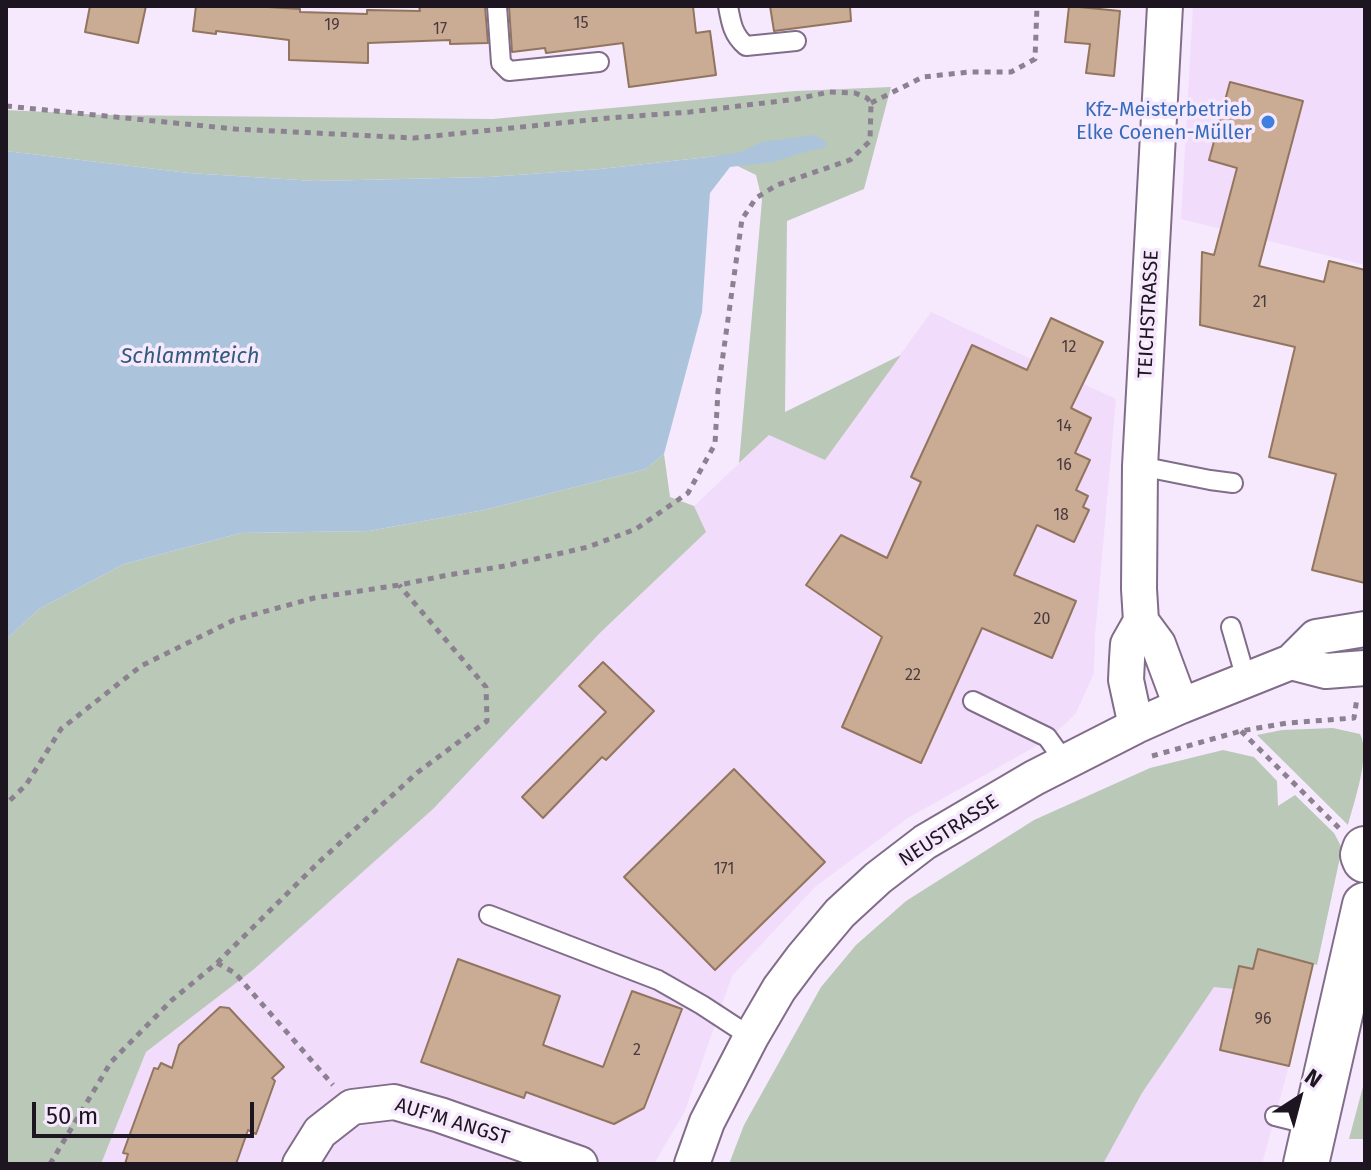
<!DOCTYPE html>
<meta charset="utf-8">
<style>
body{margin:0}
#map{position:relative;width:1371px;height:1170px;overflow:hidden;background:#f7e9fd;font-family:"Fira Sans",sans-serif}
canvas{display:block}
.frame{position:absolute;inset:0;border:8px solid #1d1520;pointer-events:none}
.north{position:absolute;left:1259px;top:1058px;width:80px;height:80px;-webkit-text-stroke:6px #f7e9fd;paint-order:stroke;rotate:36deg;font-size:22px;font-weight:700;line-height:32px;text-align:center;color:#1d1520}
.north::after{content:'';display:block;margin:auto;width:28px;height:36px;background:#1d1520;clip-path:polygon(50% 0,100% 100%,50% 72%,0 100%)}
.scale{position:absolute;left:32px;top:1102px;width:222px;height:36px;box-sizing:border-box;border:4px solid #1d1520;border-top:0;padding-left:10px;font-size:24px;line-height:28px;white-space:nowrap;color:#1d1520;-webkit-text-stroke:6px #f7e9fd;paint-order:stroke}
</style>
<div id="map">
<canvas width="1371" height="1170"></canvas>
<div class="frame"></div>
<div class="north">N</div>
<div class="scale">50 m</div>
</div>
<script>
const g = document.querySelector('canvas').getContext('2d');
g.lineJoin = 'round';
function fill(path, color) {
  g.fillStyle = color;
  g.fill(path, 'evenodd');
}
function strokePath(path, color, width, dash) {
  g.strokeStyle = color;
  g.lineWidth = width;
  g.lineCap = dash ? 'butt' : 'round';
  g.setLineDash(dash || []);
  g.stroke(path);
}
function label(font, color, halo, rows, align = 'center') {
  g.font = font + ' "Fira Sans",sans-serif';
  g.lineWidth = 7;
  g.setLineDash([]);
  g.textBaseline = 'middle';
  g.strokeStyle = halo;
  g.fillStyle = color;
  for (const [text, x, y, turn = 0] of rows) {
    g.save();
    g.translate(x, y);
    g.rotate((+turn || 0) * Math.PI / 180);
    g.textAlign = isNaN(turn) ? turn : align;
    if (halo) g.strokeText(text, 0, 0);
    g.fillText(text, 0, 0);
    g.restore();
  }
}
fill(new Path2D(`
 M1193,6h172v259l-184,-46z
 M931,312l185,87 -21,237 -1,37 -18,40 -14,14 -29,21 -125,70 -93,69 -83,89 -47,135 -31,53h-553l45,-112 107,-82 452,-438 -11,-26 75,-71 56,24z
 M1258,949l55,15 -24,102 -27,98h-159l39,-71 72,-107z`), '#f2dcfb');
fill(new Path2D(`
 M891,87l-27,102 -77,32 -2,191 116,-57 -76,105 -56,-25 -30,28 23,-263 -6,-25 -39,-19 -117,13 -111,8 -174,4 -126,-8 -183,-22v-41l100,5 387,4 302,-28z
 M664,454l6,43 24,9 12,26 -106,101 -167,176 -180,161 -107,82 -45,112h-95v-524l33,-31 85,-45 117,-31 128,-2 115,-21 162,-41z
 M1333,728l27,6c11,20 -6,68 -12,91l-91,-90 25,-5z
 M1223,750l31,7 23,24 1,25 17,-11 39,38 8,15 -25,117 -59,-16 -5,20 -14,-3 -5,23 -20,-2 -72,106 -39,71h-374l15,-39 77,-138 35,-42 50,-44 128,-81 116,-52z
 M1365,1079v60h-16z`), '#bac8b7');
fill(new Path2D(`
 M814,135l12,7 1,4 -6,3 -10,1 -38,12 -43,5 -20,26 -8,119 -38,142 -18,15 -162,41 -115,21 -128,2 -117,31 -85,45 -33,31v-489l183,22 126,8 174,-4 111,-8 117,-13 24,-4 21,-10z`), '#abc4dc');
const building = new Path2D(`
 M90,6h56l-8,37 -53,-11z
 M196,6h55l49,3v3l67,2v-4l53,1 -1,-5h66l3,37 -38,1v-4l-82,3v20l-79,-3v-20l-73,-9v3l-23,-3z
 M509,6h184l3,27 14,-2 6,44 -87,12 -6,-44 -77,10 -1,-5 -33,4z
 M770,6h80l1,15 -77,10z
 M1069,6l51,5 -6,65 -28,-3 4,-29 -25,-2z
 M1230,82l73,19 -44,165 65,16 5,-21 36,9v313l-53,-13 24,-96 -67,-17 26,-110 -95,-22 2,-73 12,3 23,-87 -28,-8z
 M1051,318l52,24 -32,66 20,10 -16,35 15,7 -14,30 12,6 -5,11 6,3 -15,32 -37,-17 -23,50 62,26 -24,57 -70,-30 -61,135 -79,-36 40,-90 -76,-52 35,-50 46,23 34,-76 -10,-5 61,-132 55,25z
 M603,662l51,49 -48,49 -4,-3 -59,61 -21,-21 84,-85 -27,-26z
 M734,769l91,93 -110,108 -91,-93z
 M1258,949l55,15 -24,102 -69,-16 19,-84 14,3z
 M458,959l102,37 -17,49 60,22 29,-76 50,18 -38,99 -30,16 -88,-32 -2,6 -103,-36z
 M220,1007l9,1 55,59 -12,11 3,3 -19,53 -8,-4 -12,34h-111l3,-10 -5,-1 31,-85 4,1 3,-6 11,5 7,-23z`);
fill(building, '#caab93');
strokePath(building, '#92755e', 2);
const service = new Path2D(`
 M497,6l4,57 8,8 90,-9
 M728,6c3,17 5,29 18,40l50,-5
 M1140,466l70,14 23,3
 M1231,627l15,52
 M973,701l74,36 18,25
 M489,915l169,65 44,25 49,32
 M1275,1116l40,10`);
const minor = new Path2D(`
 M1141,621l17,23 23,62
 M1291,662l35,9 39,-3
 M1136,726l-10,-46 1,-21 1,-15 13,-23 -2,-32 1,-123 25,-460
 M300,1164l20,-32 32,-25 42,-5 46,13 140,49
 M692,1164l15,-42 44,-85 28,-48 24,-32 37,-44 38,-35 47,-36 109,-64 102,-52 45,-20 110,-44 25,-25 49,-8`);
const secondary = new Path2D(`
 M1365,849l-2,6 2,5
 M1306,1164l59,-259`);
strokePath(service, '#816d89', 22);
strokePath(minor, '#816d89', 38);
strokePath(secondary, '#816d89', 48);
strokePath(new Path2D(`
 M871,103l52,-26 46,-5h42l24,-13 2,-53
 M6,106l229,23 179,9 195,-20 81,-6 107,-13 32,-7 26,1 12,5 4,5 -1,38 -20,19 -73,25 -21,13 -14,21 -24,172 -3,53 -27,49 -52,36 -48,18 -83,19 -57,9 -49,10 -85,13 -80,22 -93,46 -80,63 -35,56 -20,19
 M1241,731l98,97
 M1152,756l89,-25 46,-8 67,-5 3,-20
 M217,963l103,-102 98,-89 69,-51 -1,-34 -87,-102
 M50,1164l61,-102 61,-62 45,-37 18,10 98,112`), '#8c8191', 5, [6, 6]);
strokePath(service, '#fff', 18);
strokePath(minor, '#fff', 34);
strokePath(secondary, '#fff', 44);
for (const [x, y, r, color] of [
 [1268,122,8,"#3f7fe0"]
]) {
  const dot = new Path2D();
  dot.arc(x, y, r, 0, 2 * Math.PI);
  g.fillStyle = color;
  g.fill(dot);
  strokePath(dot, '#f7e9fd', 3);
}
label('16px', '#483a3d', null, [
 ["15",581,24],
 ["19",332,26],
 ["17",440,30],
 ["21",1260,303],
 ["12",1069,348],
 ["14",1064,427],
 ["16",1064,466],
 ["18",1061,516],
 ["20",1042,620],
 ["22",913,676],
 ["171",724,870],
 ["96",1263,1020],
 ["2",637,1051]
]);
label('20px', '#366cbe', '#f7e9fd', [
 ["Kfz-Meisterbetrieb",1252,110],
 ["Elke Coenen-Müller",1252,133]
], 'right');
label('20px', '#1d1520', '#f7e9fd', [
 ["TEICHSTRASSE",1149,314,-87],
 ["NEUSTRASSE",949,831,-33],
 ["AUF'M ANGST",452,1122,17]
]);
label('italic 22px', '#325b7d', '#f7e9fd', [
 ["Schlammteich",190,357]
]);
</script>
